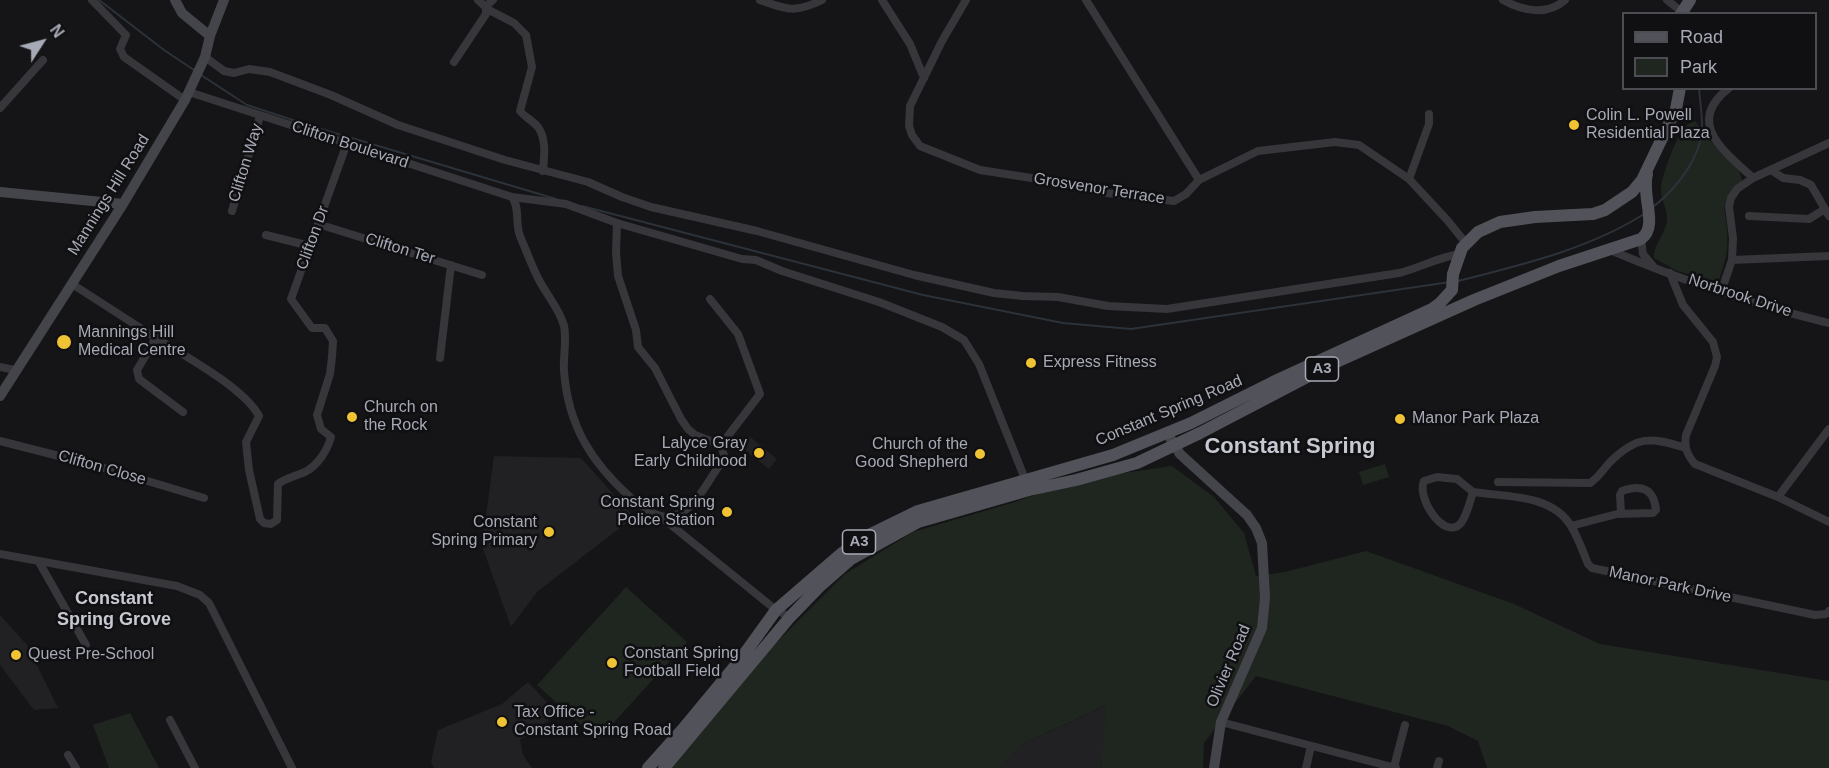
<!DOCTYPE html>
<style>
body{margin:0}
#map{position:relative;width:1829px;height:768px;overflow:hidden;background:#151416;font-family:Helvetica,sans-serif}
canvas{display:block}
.legend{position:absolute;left:1622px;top:12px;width:195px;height:78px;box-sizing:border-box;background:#100f11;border:2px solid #4c4d53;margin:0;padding:8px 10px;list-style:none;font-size:18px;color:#a6aab6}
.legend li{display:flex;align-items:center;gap:12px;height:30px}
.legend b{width:30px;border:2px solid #4c4d53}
.north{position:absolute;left:12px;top:12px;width:60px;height:60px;-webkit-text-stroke:4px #100f11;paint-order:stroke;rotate:54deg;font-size:16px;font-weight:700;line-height:24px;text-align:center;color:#a6aab6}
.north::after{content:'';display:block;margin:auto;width:21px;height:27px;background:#a6aab6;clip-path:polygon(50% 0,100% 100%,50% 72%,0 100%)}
</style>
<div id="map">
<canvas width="1829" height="768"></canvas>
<ul class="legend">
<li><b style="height:8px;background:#52535a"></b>Road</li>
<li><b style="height:16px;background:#1f2620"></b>Park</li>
</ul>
<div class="north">N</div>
</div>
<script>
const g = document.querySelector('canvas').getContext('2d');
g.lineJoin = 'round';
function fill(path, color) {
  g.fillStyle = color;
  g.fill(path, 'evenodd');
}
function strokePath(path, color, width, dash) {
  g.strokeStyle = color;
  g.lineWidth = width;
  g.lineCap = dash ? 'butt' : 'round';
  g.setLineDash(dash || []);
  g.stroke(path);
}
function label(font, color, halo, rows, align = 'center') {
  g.font = font + ' Helvetica,sans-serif';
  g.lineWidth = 5;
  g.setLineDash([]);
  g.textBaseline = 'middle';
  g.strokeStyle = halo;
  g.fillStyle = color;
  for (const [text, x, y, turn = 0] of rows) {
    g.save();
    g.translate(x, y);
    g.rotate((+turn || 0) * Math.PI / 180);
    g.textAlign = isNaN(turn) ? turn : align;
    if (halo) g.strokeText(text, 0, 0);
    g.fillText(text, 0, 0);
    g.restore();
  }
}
fill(new Path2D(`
 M749,436l28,23 -8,10 -28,-22z
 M494,456l87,2 53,59 -97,75 -26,35 -29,-81z
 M0,615l27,30 31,63 -24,2 -34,-45z
 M528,682l30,32 -38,26 3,15 9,13h-98l-3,-6 7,-32 64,-26z
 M1107,705l-6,63h-103l23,-23z`), '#212123');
fill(new Path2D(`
 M1695,121l28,35 16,15 4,12 -19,24c5,33 6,43 -6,75l-41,-11 -23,-13c0,-16 13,-25 13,-40 0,-9 -6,-19 -6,-28 -1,-11 17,-58 26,-65 2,-2 6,-3 8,-4z
 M1385,464l4,13 -26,8 -4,-13z
 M1172,466l42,31 30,36 12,43 29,-4 81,-21 148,53 86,40 229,37v87h-342l-9,-27 -30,-15 -192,-50 -52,67 -1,25h-102l5,-63 -85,40 -23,23h-330l75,-92 102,-102 68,-42 102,-30 61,-22z
 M626,587l61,55 -89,98 -61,-55z
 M130,713l29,55h-50l-16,-43z`), '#1f2620');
strokePath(new Path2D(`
 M99,0l65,50 30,20
 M201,75l46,30 61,20 248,74
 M582,206l341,89 140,28 68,6 319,-47
 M1653,207c23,-18 49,-50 49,-81 0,-13 -2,-25 -3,-38
 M1458,281c63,-16 131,-32 186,-67`), '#2b323a', 2);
strokePath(new Path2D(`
 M92,0l34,35 -6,14 4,8 61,43
 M478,0l11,10 25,13 12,12 6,32 -12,44c5,6 13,10 18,16 9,13 6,30 5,44
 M760,0c27,10 36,13 62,0
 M882,0l28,44 14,34
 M966,0l-24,41 -32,65 -1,20 3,9 8,11 60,24 58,9 69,14 67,8 12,-7 13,-14 59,-29 77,-9 24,3 50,34 39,42 17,21
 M1086,0l113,180
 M1503,0c20,11 44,16 62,0
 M1667,0l15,12
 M486,6l7,-6
 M205,57l19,14 10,2 15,-4 21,3 61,23 67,30 107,35 83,22 34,15 29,10 106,24 157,44 80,18 29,3 35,1 50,9 59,3 232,-36c21,-5 39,-16 61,-19
 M454,62l32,-48v-8
 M1729,88c-45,35 -4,64 24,90
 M189,92l323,105 54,7 51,19 125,36 14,1 26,11 97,31 63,25 22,13 15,24 48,120
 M0,108l43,-48
 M1771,170l12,8 17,2 11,5 18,31
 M1409,179l20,-55v-10
 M512,197c8,9 3,27 8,39 6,14 11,28 18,42 7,15 22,31 26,48 3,14 -1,30 0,45 4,54 27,91 66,126 11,9 28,24 44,19 26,-9 34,-40 51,-57l-4,-14 39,-51 -22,-60 -28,-35
 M232,211l28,-95
 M1749,216l60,3 16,-10
 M617,223l-1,29 2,24 18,54 2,17 17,21 26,51 7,10 7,6 26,10
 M318,224l164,51
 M266,235l44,11
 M1641,239l2,15 10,12
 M1610,250c71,30 144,55 219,73
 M1732,260l97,-4
 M1670,273l13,32 30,37 4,15 -2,9 -29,69c-2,12 1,20 9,29l83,33 51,25
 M72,284l84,54 -19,32 2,9 44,33
 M1721,292l11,-32 1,-22 -4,-31 2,-9 6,-9 16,-11 76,-35
 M156,338c29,18 88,50 103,78l-13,26 3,28 11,49 4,4 7,1 6,-4 1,-36c8,-6 18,-8 27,-12 13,-7 22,-21 26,-35l-10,-8 -4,-14 13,-41 2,-17 1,-16 -8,-13h-13l-21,-29 56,-156
 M440,358l11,-93
 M0,367l15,3
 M0,441l98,25 106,32
 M1437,477l20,2 16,13c-3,9 -6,23 -12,31 -16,19 -45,-25 -37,-42z
 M1498,482l92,1c8,-5 13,-13 19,-20 28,-28 41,-26 77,-15
 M1473,492c33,5 79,2 98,34 7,11 12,26 17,38l4,4 223,47 11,-1 3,-3
 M1778,497l51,-68
 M660,516l116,94 14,7
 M1571,526l46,-12 36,-1 3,-3c-2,-21 -14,-26 -34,-19l-2,4 1,18
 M0,554l177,32 23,9 9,8 83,165
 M39,562l47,83
 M170,720l25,48
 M1221,722l175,46
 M68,755l8,13
 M1394,767l11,-42
 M1306,768l5,-22
 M1437,768l2,-7`), '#36363b', 8);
strokePath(new Path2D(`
 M175,0l7,13 28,23
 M0,192l123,12
 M0,396l123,-192 62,-104 20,-43 5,-21 14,-36
 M1167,433l13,21 67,61 9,13 6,15 3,55 -3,30 -41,94 -7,46`), '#44454b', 10);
strokePath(new Path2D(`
 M1681,14l9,-14
 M648,768l34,-38 58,-70 36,-50 66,-57 29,-19 47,-23 195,-56 78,-32 82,-41 159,-73 8,-6 12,-13 1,-16 9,-26 16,-16 22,-10 35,-5 58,-3 12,-4 27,-18 10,-12 34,-71 4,-21
 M664,768l126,-151 29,-30 32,-28 67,-37 111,-32 47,-10 61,-17 63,-30 134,-70 140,-63 85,-34 82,-27c18,-13 0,-42 6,-65`), '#52535a', 12);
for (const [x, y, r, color] of [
 [1574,125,6,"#efc334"],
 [64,342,8,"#efc334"],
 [1031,363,6,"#efc334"],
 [352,417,6,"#efc334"],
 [1400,419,6,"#efc334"],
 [759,453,6,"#efc334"],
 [980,454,6,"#efc334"],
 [727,512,6,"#efc334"],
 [549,532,6,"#efc334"],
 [16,655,6,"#efc334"],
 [612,663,6,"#efc334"],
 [502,722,6,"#efc334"]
]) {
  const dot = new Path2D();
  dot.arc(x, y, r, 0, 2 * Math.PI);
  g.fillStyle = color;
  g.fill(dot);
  strokePath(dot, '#100f11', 2);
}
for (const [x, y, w] of [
 [1322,369,33],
 [859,542,33]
]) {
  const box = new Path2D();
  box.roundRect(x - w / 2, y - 12, w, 24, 4.5);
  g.fillStyle = '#100f11';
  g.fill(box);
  strokePath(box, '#a6aab6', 1.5);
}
label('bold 15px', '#a6aab6', null, [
 ["A3",1322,369],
 ["A3",859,542]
]);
label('16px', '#a6aab6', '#100f11', [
 ["Colin L. Powell",1586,116],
 ["Residential Plaza",1586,134],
 ["Mannings Hill",78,333],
 ["Medical Centre",78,351],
 ["Express Fitness",1043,363],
 ["Church on",364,408],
 ["the Rock",364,426],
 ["Manor Park Plaza",1412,419],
 ["Lalyce Gray",747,444,"right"],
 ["Early Childhood",747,462,"right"],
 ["Church of the",968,445,"right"],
 ["Good Shepherd",968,463,"right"],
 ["Constant Spring",715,503,"right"],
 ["Police Station",715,521,"right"],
 ["Constant",537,523,"right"],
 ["Spring Primary",537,541,"right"],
 ["Constant Spring",624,654],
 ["Football Field",624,672],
 ["Quest Pre-School",28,655],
 ["Tax Office -",514,713],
 ["Constant Spring Road",514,731]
], 'left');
label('16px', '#a6aab6', '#100f11', [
 ["Clifton Boulevard",350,145,18],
 ["Clifton Way",246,163,-73],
 ["Grosvenor Terrace",1099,189,9],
 ["Mannings Hill Road",109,195,-58],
 ["Clifton Dr",313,238,-70],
 ["Clifton Ter",400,249,17],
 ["Norbrook Drive",1740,296,18],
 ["Constant Spring Road",1169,411,-23],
 ["Clifton Close",102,468,16],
 ["Manor Park Drive",1670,585,12],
 ["Olivier Road",1229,666,-67]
]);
label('bold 18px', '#c7c9d2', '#100f11', [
 ["Constant",114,599],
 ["Spring Grove",114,620]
]);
label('bold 22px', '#c7c9d2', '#100f11', [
 ["Constant Spring",1290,447]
]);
</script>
